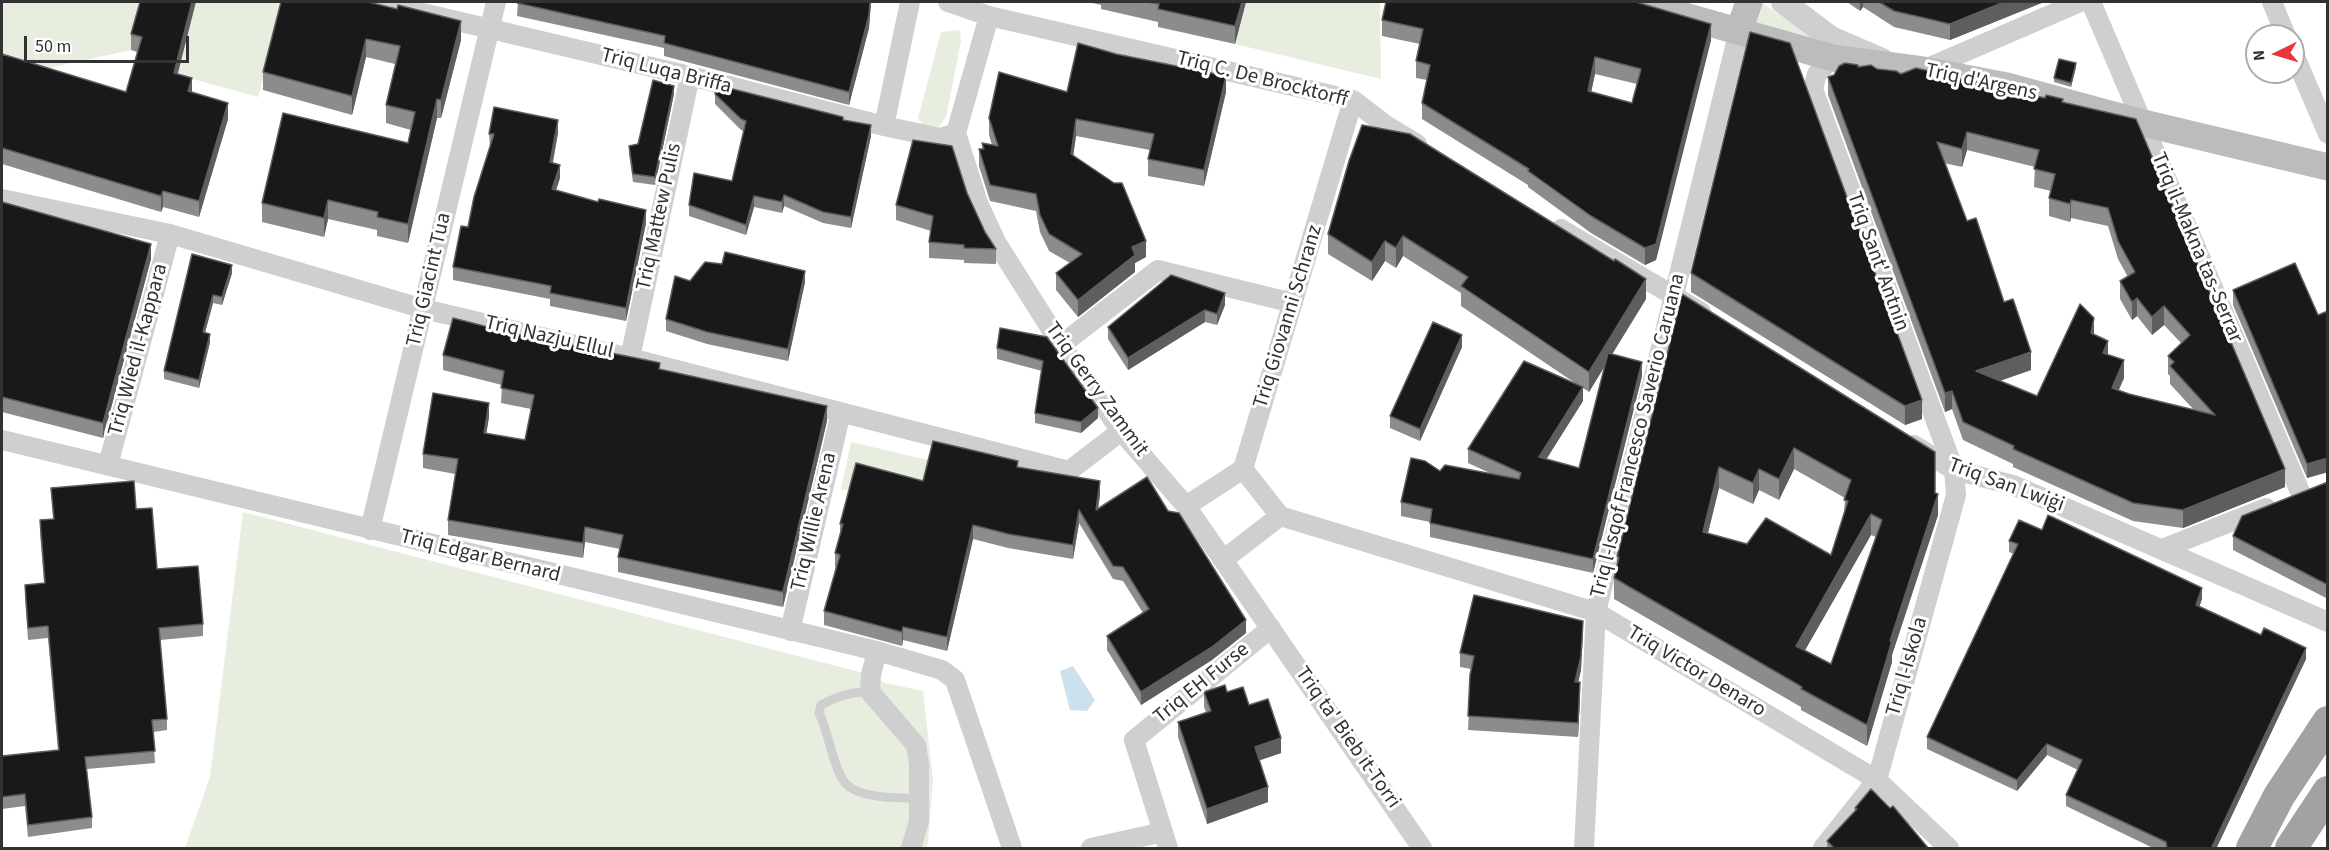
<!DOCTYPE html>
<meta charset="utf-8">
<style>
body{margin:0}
#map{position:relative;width:2329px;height:850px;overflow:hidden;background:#fff;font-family:"Source Sans 3",sans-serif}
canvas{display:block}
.frame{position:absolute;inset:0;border:3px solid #323232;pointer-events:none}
.north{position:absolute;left:2245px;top:24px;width:60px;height:60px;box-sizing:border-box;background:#fff;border:2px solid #adadad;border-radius:50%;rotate:265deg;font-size:16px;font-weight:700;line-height:24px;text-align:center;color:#323232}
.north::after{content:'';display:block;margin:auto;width:21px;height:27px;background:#e7363c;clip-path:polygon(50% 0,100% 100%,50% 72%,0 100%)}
.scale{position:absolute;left:24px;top:36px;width:165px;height:27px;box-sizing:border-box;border:3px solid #323232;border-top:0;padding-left:8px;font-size:18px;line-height:21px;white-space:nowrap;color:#323232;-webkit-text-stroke:4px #fff;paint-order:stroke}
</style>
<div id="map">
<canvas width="2329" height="850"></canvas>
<div class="frame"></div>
<div class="north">N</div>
<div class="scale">50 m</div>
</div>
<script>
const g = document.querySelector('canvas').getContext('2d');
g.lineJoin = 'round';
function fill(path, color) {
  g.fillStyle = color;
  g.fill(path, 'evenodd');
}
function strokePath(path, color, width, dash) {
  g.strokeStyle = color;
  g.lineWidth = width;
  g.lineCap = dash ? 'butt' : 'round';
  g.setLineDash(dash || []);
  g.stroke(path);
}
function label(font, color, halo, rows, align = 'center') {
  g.font = font + ' "Source Sans 3",sans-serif';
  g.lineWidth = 6;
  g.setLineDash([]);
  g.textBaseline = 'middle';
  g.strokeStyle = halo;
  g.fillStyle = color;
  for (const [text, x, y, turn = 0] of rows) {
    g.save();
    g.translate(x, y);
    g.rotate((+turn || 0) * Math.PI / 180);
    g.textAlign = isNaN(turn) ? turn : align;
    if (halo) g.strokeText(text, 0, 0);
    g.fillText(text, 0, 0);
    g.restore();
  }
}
fill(new Path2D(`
 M2,2h142l-13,48 -82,18 -47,-1z
 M196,2h88l-26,95 -80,-22z
 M1246,2h134l1,77 -146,-35z
 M1761,2l60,41 -68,-18z
 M960,30l1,11 -15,76 -7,10 -16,-2 -5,-7 23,-86z
 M851,442l77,18 -11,47 -76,-18z
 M243,512l628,163 14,8 38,8 10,89 -5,63 -2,5h-741l25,-71z`), '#e7eee0');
fill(new Path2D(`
 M1073,666l22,34 -8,11 -17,-1 -10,-39z`), '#cde0ee');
strokePath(new Path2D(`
 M870,692c-17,-1 -33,4 -49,13l-2,8c10,20 13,50 24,67 11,19 56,18 76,18`), '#cfcfcf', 9);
strokePath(new Path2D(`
 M376,2l314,74 194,50 56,12 16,-5
 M948,2l41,14 364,84 31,24 33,20
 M2091,2l210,492
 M2272,2l14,34
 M2293,52l35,82
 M1923,70l157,-68
 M884,126l26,-124
 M956,133l22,70 18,39 65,103 60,86 65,75 236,342
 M956,133l33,-117
 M2,199l168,35 254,75 206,49 439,113 52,-40
 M1561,229l140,83
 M1061,345l97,-75 135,33
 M630,358l60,-282
 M2,440l875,211 65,19 13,10 57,168
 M1914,445l40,25 59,15 315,137
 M108,465l62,-231
 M1243,469l37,47
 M1186,506l57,-37 110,-369
 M1280,516l316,96 281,168 72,68
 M370,530l126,-528
 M2162,549l104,-41
 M1223,560l57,-44
 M790,631l51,-219
 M877,651l-6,24 -1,17 46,53 3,19v57l-8,27
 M1091,848l72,-16
 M1168,848l-34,-108 137,-112
 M1584,848l12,-236 143,-581
 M1823,848l54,-68 79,-285 -2,-25 -141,-381 4,-15 16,-16`), '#cfcfcf', 20);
strokePath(new Path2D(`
 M1783,2l48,36 51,22`), '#cfcfcf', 24);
strokePath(new Path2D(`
 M1635,2l198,56 90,12 84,16 136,37 185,44
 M1739,31l10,-29`), '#bcbcbc', 27);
strokePath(new Path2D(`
 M2252,848l27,-52 49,-74
 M2291,848l37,-56`), '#a2a2a2', 32);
fill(new Path2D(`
 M140,2l38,72 14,19 36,26 -29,98 -36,-10 -2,5 -159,-48v-110l124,38 11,-40 -6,-2v-16z
 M281,2l180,38 -20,78h-4l-29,125 -31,-7v-6l-49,-11 -4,18 -62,-15v-19l146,-60 3,-13 -25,-7v-18l9,-41 -29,-7 -14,58 -89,-25v-18z
 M518,2h353l-2,26 -20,77 -185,-49v-8l-147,-32z
 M1088,2h158l-11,42 -77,-17v-5l-57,-13v-4z
 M1847,2h197l-94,38 -56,-13 -31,-20 -3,4z
 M1382,20l329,20 -55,220 -11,5 -54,-32 -63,-46v-2l-106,-66v-16l5,-23 -11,-2v-17l4,-17 -38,-8zM1595,74l42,10 -5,19 -41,-11z
 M1750,32l172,387 -17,6 -214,-133v-19z
 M1858,67l19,2 24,5 144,24 18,4 222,385 -102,41 -50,-7 -120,-54v-3l-50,-24 -11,-31 -7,3 -117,-317v-18zM1967,150l68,17 -1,20 17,4 -2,7v18l21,6 1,-4 37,8 10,33 10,18 -8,4v18l12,21 5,-4 15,19 12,-10 17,18 -13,13v18l2,2v8l24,26 -65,-16 -11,-4 6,-12 -30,-43 -57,61 -37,-15 31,-11 -27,-68 -37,-81 -23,-58 18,4z
 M2076,67l-5,20 -17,-5v-4z
 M1067,92h159l-22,94 -56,-10v-17l2,-9 -74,-14 -3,20 73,101 -11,6v9l-57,45 -22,-27v-17l14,-10 -21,-12 -9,-19 -4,-21 -46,-10 -11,-35v-17h3v-6l10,2 -3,-10v-17z
 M674,94l-19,91 -22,-3 -4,-28v-8l9,-2z
 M715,94l128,26 28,16 -20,92 -28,-5 -39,-17 -2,7 -28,-6 -8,28 -57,-19v-11l43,-24 12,-50 -3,-1 -26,-26z
 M558,133l-5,30 7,15 -4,12 90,33 -20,98 -76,-15v-7l-97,-19v-13l15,-40 22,-80 -1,-13z
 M1349,161l297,138 -34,55 30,22 -49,197 -163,-36v-15l-29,-6v-14l39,-31 52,3 -24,-11v-14l113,-62 -120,-81v-13l-58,-37 -7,12 -11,-7 -13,20 -44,-27v-20zM1605,365l-26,103 -33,-9 37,-58v-13l6,4z
 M967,193l18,39 11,17v15l-32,-1v-3l-35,-2v-16l2,-11 -35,-11v-15z
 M2,202l149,57 -48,179 -101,-26z
 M192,254l40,19 -10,32 -9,-2 -8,29 5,10 -11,46 -35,-9v-8z
 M690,281l115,1 -17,79 -81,-17 -41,-13v-12z
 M2233,290l85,25 10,-4v161l-21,6 -74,-173z
 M1682,294l253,199 3,22 -46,140v7l-25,84 -66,-36v-3l-187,-108v-21l3,-12v-9zM1794,469l51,29 -1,16 -13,41 -84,-11 -39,-11 11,-45 34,16 6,-14 20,10zM1871,535l5,2 -45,127 -26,-14z
 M1225,305l-8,20 -12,-3 -77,48 -20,-31v-12z
 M511,333l149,36 167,52 -44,186 -165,-35v-15l2,-8 -35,-7 -2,16 -135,-23v-15l7,-46 -32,-6v-14l66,-37 -3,16 39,7 6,-31 -30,-6 1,-18 -59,-15v-15z
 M1047,337l51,81 -17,15 -46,-10v-10l7,-42 -45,-12v-11z
 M1462,347l-42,94 -30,-13v-12z
 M1018,467l82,28 -2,13 148,125 -34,27 -71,45 -34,-55v-14l36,-23 -20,-32 -10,-2 -34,-56 -6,36 -65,-11 -35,-9 -26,112 -44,-11 -1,6 -78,-21v-14l12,-44h-1v-14l5,-18v-11l83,-43z
 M2328,482v117l-95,-49v-14z
 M51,488l85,21 21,60 46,55v12l-43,4 7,79v11l-14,2 2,31 -68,6 5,48v11l-64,9 -3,-31 -23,3v-53l56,-6 -10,-112 -20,2 -3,-43v-12l19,-2 -4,-51v-12l13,-1z
 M2009,541l193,58 -3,8 107,52 -90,190h-61l-89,-43v-11l12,-25 -31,-15 -30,36 -90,-42v-12l87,-183 -5,-2z
 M1583,635l-2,35 -3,12 2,14 -2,41 -110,-7 3,-61 -11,-2v-14z
 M1204,692h23l22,13 32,48 -22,7 9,42 -61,22 -29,-87v-15l28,-10 -2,-5z
 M1855,808l74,41h-102v-8l28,-30z`), '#8c8c8c');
fill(new Path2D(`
 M192,2h4l-22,87v-16z
 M870,2h1l-2,26 -20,77v-13z
 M1242,2h4l-11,42v-18z
 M1860,2h3v5l-3,4z
 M2004,2h40l-94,38v-16z
 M461,21v19l-20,78v-18z
 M1711,24v16l-55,220 -11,5v-17z
 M366,39v18l-14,58v-19z
 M1595,57v17l-7,33v-16z
 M2076,63v4l-5,20v-4z
 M1226,76v16l-22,94v-16z
 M192,78v16l-4,-3z
 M674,86v8l-19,91v-8z
 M437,99v19l-29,125v-19z
 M228,103v16l-29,98v-16z
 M1076,119v17l-5,35v-17z
 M558,120v13l-8,42v-13z
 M871,125v11l-20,92v-11z
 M1967,132v18l-5,17v-18z
 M560,165v13l-8,24v-13z
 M163,191v16l-2,5v-16z
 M784,195v11l-2,7v-11z
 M754,196v11l-8,28v-10z
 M328,200v19l-4,18v-19z
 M2071,200v18l-1,4v-18z
 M646,210v13l-20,98v-13z
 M1403,236v20l-7,12v-20z
 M1146,241v16l-11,6v9l-57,45v-17l54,-53z
 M1385,241v20l-13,20v-19z
 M151,244v15l-48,179v-15z
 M232,265v8l-10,32v-8z
 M805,271v11l-17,79v-12z
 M1646,279v20l-57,93v-20z
 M1225,293v12l-8,20v-11z
 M213,295v8l-10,37v-8z
 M2137,298v18l-5,4v-18z
 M2164,306v19l-12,10v-18z
 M1205,310v12l-77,48v-12z
 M2094,318v18l-3,-3z
 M210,334v8l-11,46v-8z
 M1462,335v12l-42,94v-12z
 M2108,341v18l-5,-6z
 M2031,352v18l-55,19v-18z
 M2124,360v18l-12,28v-18z
 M1642,362v14l-49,197v-14z
 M1583,387v14l-44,70v-14z
 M1952,391v18l-7,3v-19z
 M1922,400v19l-17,6v-19z
 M489,403v14l-5,31v-15z
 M827,406v15l-44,186v-15z
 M1098,408v10l-17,15v-11z
 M1794,448v21l-15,31v-21z
 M2328,458v14l-21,6v-14z
 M1719,467v21l-16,65v-21z
 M1759,469v21l-6,14v-21z
 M2285,469v18l-102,41v-18z
 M1100,481v14l-4,28v-13z
 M1938,494v21l-46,140v7l-25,84v-21l23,-84z
 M1079,510v13l-6,36v-14z
 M1871,514v21l-75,131v-20z
 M973,525v14l-26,112v-14z
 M585,527v15l-2,16v-15z
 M2202,588v11l-6,17v-11z
 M1246,620v13l-34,27 -71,45v-13z
 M1583,621l-2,49 -6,26v-14z
 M903,627v13l-1,6v-14z
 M2306,648v11l-90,190h-5z
 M1580,682v14l-2,41v-14z
 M1281,738v15l-26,9v-15z
 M2047,744v11l-30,36v-11z
 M1268,787v15l-61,22v-15z`), '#5e5e5e');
const building = new Path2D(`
 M140,2h52l-18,71 18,5 -4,13 40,12 -29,98 -36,-10 -2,5 -159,-48v-94l124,38 16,-55 -11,-3z
 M281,2h87l29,7 1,-4 63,16 -20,79 -4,-1 -29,125 -31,-7 1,-5 -50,-12 -4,18 -62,-15 21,-90 125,30 7,-31 -29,-7 14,-59 -34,-7 -14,57 -89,-24z
 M518,2h352l-1,13 -20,77 -185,-49 1,-7 -148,-33z
 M1147,2h95l-7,24 -77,-17 1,-5z
 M1386,2h250l75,22 -55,220 -11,4 -54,-32 -63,-45 1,-2 -107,-66 8,-38 -14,-4 7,-32 -41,-9zM1595,57l46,12 -9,34 -44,-12z
 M1879,2h125l-54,22 -56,-13z
 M1750,32l40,11 132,357 -17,6 -214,-133z
 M1078,43l38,11 110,22 -22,94 -56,-11 6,-25 -78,-15 -5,35 43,29h8l24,58 -14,6 3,8 -57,45 -22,-27 26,-19 -33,-20 -9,-19 -4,-21 -46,-9 -11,-36h5l-2,-6 16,3 -9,-28 10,-46 68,20z
 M2059,59l17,4 -5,20 -17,-5z
 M1845,63l13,2v2l13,-2 6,4 19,2 5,3 15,-6 129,30 1,-3 17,4 -1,3 74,17 149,350 -102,41 -50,-7 -120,-54 1,-3 -51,-24 -11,-31 -7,2 -117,-316 6,-2 5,-9zM1967,132l72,18 -5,19 21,5 -6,24 21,6 1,-4 37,8 10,33 17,31 -15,9 12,21 5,-4 15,19 12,-11 26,29 -22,21 6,6 -4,4 45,49 -86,-21 -17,-6 12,-28 -21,-7 5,-12 -17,-8 3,-15 -14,-14 -43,92 -61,-25 55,-19 -18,-53 -9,3 -28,-84 -9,3 -30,-79 25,7z
 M653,80l21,6 -19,91 -22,-3 -4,-28 9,-2z
 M717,85l126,32v3l28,5 -20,92 -28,-5 -39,-17 -2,7 -28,-6 -8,29 -57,-20 5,-32 38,8 14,-60 -5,-2 -26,-25z
 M494,107l64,13 -8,42 10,3 -8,24 46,13 1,-3 47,11 -20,98 -76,-15 1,-7 -98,-19 8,-41 7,1 6,-30 20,-63h-5z
 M1362,125l48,9 204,127 1,-2 31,20 -57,93 -128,-86 7,-9 -65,-41 -7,12 -11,-7 -13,21 -44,-28 21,-73z
 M913,140l39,6 15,47 18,39 11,17 -32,-1v-3l-35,-3 4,-26 -37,-11z
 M2,202l149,42 -48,179 -101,-26z
 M725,252l80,19 -17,78 -81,-17 -41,-13 9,-43 15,5 15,-19 17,2z
 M192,254l40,11 -10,32 -9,-2 -10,37 7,2 -11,46 -35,-9z
 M2295,263l23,52 10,-4v147l-21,6 -74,-174z
 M1171,275l54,18 -8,21 -12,-4 -77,48 -20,-31z
 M1682,294l253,158v41l3,1 -48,147h2l-25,84 -66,-36 1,-2 -188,-109 5,-21h-2zM1794,448l57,32 -7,20 4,1 -17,54 -65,-37 -19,26 -44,-12 16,-65 34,16 6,-14 20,10zM1871,514l11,6 -51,144 -35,-18z
 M453,318l58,15 145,29 4,1 -1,6 168,37 -44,186 -165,-35 5,-22 -38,-8 -2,16 -135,-23 10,-61 -35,-5 10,-61 56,10 -5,30 41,7 9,-45 -33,-7 3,-17 -61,-16z
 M1433,322l29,13 -42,94 -30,-13z
 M1000,328l47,9 51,71 -17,14 -46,-9 8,-52 -46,-13z
 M1608,353l34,9 -49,197 -163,-36 2,-14 -31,-7 10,-44 14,3 15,10 5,-6 74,14 2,-6 -53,-24 56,-88 59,26 -44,70 40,11z
 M933,441l85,20 -1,6 83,14 -4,29 51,-33 21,34 11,2 67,107 -34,27 -71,45 -34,-56 42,-27 -26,-42 -10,-1 -34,-56 -6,35 -65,-11 -35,-9 -26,112 -44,-10 -1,5 -78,-21 16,-56 -5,-2 8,-29h-3l16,-61 67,18z
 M134,481l2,28 16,-1 5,61 41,-3 5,58 -44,4 8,91 -15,1 3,31 -70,6 7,60 -64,8 -3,-31 -23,3v-41l57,-6 -11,-124 -20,2 -3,-43 20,-2 -5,-63 14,-1 -3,-31z
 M2328,482v103l-95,-49 9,-20z
 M2048,515l154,73 -6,17 65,30 3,-7 42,20 -95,201h-44l-1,-7 -100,-47 16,-35 -35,-16 -30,36 -90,-43 91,-193 -9,-3 10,-21 23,10z
 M1474,595l109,26 -2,35 -6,26h5l-2,41 -110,-7 2,-41 4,-19 -14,-3z
 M1225,685l2,7 16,-5 6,18 19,-6 13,39 -26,9 13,40 -61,22 -29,-87 33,-11 -7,-19z
 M1871,789l19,19 3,-2 36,43h-94l-8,-8 30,-32 -2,-1z`);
fill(building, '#191919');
strokePath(building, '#5e5e5e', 1.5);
label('21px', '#323232', '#fff', [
 ["Triq Luqa Briffa",666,72,14],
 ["Triq C. De Brocktorff",1262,80,14],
 ["Triq d'Argens",1981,83,12],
 ["Triq Mattew Pulis",660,217,-78],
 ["Triq il-Makna tas-Serrar",2196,248,67],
 ["Triq Sant' Antnin",1877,262,70],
 ["Triq Giacint Tua",430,280,-77],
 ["Triq Giovanni Schranz",1289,317,-73],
 ["Triq Nazju Ellul",549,338,13],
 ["Triq Wied il-Kappara",139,350,-75],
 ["Triq Gerry Zammit",1096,390,54],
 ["Triq l-Isqof Francesco Saverio Caruana",1639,436,-76],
 ["Triq San Lwiġi",2006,486,20],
 ["Triq Willie Arena",815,522,-77],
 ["Triq Edgar Bernard",480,557,14],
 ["Triq l-Iskola",1908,667,-74],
 ["Triq Victor Denaro",1696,672,31],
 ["Triq EH Furse",1202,684,-39],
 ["Triq ta' Bieb it-Torri",1347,738,55]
]);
</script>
